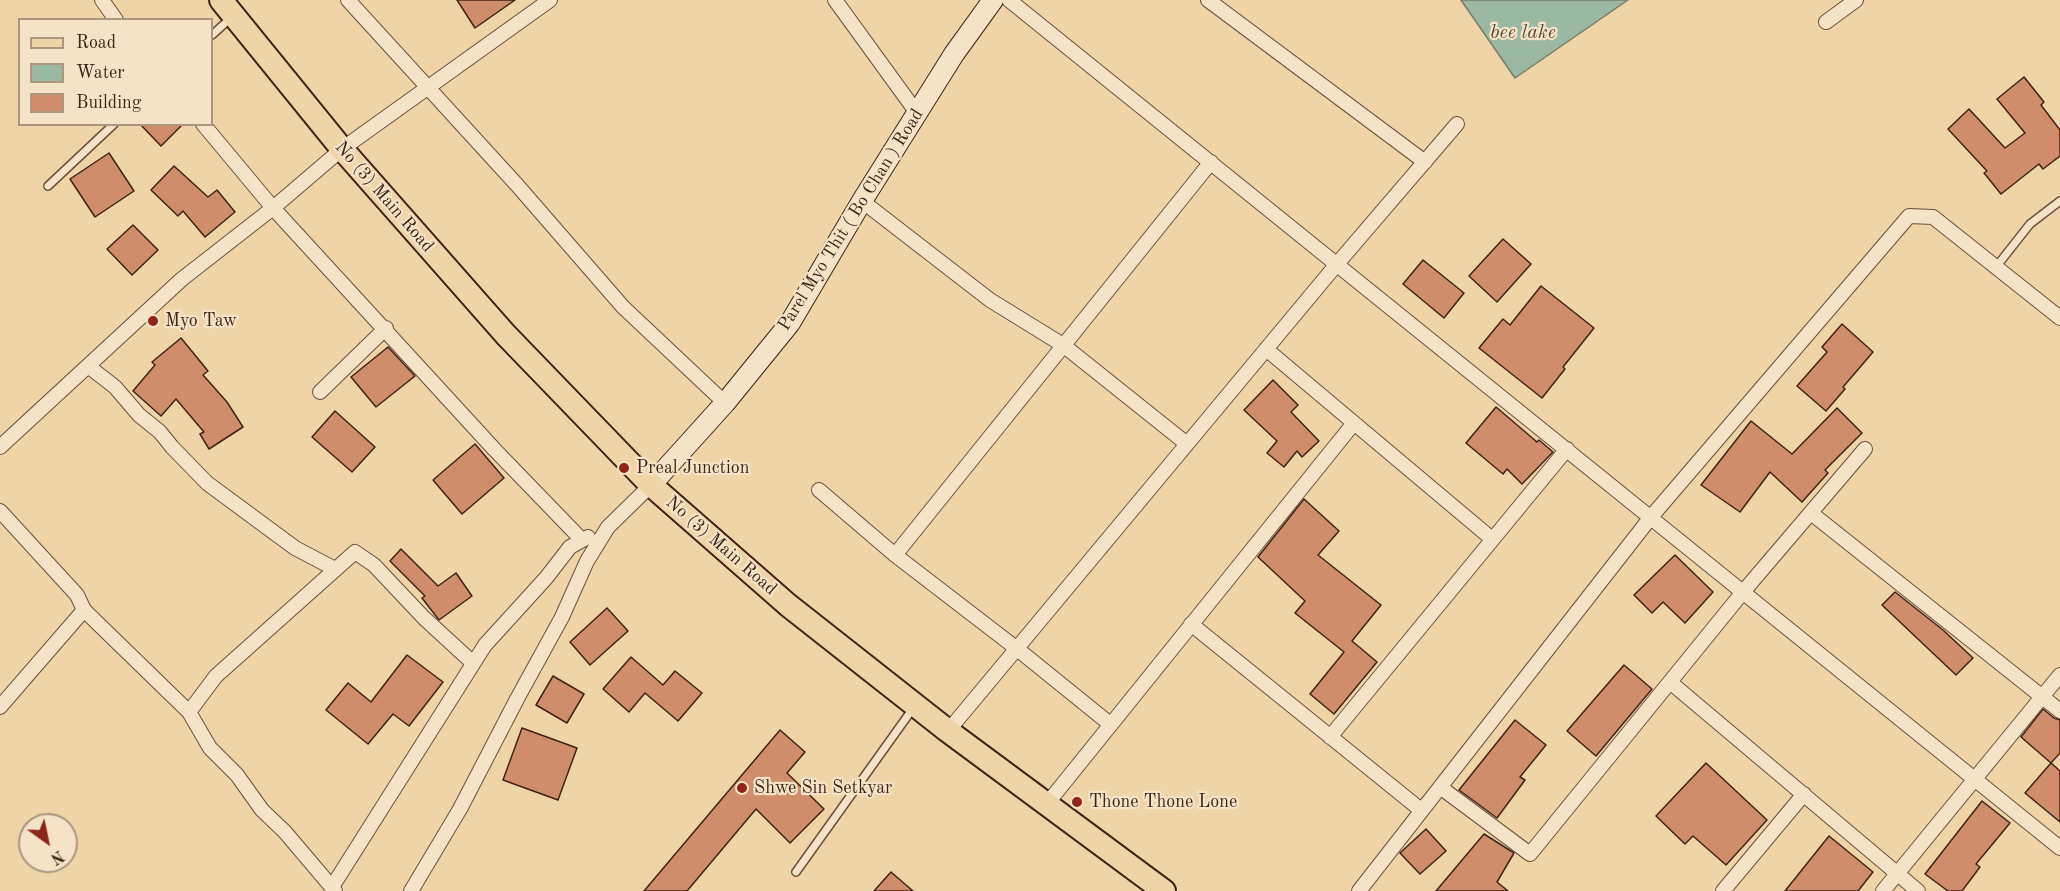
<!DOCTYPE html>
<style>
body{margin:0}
#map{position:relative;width:2060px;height:891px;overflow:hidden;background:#eed4a7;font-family:"Old Standard TT",serif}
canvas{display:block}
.legend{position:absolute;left:18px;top:18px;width:195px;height:108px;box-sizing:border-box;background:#f4e3c6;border:2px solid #ac9680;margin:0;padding:8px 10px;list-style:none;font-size:18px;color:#402318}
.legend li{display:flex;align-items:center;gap:12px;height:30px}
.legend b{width:30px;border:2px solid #ac9680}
.north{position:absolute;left:18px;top:813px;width:60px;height:60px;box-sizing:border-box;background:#f4e3c6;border:2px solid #ac9680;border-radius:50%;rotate:147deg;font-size:16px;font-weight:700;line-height:24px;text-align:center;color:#402318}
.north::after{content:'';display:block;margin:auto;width:21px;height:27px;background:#8f2418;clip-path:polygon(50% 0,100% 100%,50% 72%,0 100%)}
</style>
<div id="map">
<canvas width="2060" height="891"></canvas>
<ul class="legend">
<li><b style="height:8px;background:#eed4a7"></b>Road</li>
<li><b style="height:16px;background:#9bb9a2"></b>Water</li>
<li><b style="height:16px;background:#cf8d6b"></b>Building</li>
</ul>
<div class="north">N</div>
</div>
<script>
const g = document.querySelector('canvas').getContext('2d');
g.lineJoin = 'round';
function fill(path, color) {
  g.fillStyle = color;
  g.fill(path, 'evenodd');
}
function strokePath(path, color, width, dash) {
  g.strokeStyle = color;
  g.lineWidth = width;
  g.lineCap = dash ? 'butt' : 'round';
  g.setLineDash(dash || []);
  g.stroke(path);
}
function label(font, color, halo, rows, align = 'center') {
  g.font = font + ' "Old Standard TT",serif';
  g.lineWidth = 4.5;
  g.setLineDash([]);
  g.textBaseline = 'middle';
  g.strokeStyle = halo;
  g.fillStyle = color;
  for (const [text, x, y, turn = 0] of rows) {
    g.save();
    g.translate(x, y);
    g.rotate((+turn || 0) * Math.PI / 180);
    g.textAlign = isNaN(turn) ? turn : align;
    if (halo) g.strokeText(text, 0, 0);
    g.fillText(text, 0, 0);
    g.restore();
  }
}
const water = new Path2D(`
 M1461,0h167l-113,78z`);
fill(water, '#9bb9a2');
strokePath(water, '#777d6b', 1.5);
const building = new Path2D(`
 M457,0h58l-40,28z
 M2024,77l20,25 -3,3 19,25v26l-17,13 -4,-5 -38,30 -17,-21 3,-2 -39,-42 21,-20 36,39 20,-15 -28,-34z
 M140,124h43l-22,22z
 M109,153l25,38 -39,26 -25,-38z
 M174,166l34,31 9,-7 18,22 -30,25 -22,-26 -5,5 -27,-26z
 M133,225l25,25 -26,25 -25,-26z
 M1503,239l28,25 -34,38 -28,-26z
 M1423,260l41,33 -20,25 -41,-34z
 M1541,286l53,42 -31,39 2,2 -23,29 -63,-50 24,-29 7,6z
 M1842,324l31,28 -30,35 2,2 -19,22 -29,-25 30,-34 -5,-5z
 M181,338l27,33 -5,4 24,27 16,25 -34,22 -9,-15 4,-2 -28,-33 -15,17 -28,-25 22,-26 -3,-3z
 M388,347l27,29 -39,31 -25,-30z
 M1273,380l25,25 -7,7 28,29 -17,16 -5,-6 -13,16 -17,-14 10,-12 -33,-31z
 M1496,407l41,35 2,-2 14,12 -31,32 -15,-15 -4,5 -37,-31z
 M1837,408l25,25 -37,37 3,3 -26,29 -32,-30 -30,40 -39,-27 50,-64 41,33z
 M335,411l40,36 -23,25 -40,-35z
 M475,444l29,34 -42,36 -29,-34z
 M1304,499l35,32 -21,24 63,50 -29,36 25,21 -43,52 -24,-20 34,-42 -49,-39 10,-12 -47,-44z
 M401,549l37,37 18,-13 16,23 -33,24 -17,-22 3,-2 -35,-35z
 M1675,555l38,37 -28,31 -22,-21 -11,11 -18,-18z
 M1895,592l48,38 30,28 -17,17 -74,-70z
 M607,608l21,23 -38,34 -20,-23z
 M407,655l36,27 -34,44 -16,-12 -25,30 -42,-34 22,-27 23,19z
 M631,657l32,28 12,-14 27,22 -24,28 -33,-28 -16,19 -26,-23z
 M1624,665l28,24 -56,67 -29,-25z
 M553,676l31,18 -17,29 -31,-18z
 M2043,709l11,9 6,2v33l-9,10 -30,-26z
 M1515,720l31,25 -26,32 5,3 -28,38 -38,-28z
 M522,728l55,20 -19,52 -55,-20z
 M780,730l25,22 -18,21 37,36 -34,34 -34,-34 -69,82h-43z
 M1706,763l61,57 -41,45 -33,-29 -8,8 -29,-28z
 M2051,763l9,8v51l-35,-29z
 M1982,801l28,22 -34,41 4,3 -18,24h-14l-23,-17z
 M1426,829l20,22 -26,23 -20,-21z
 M1484,834l30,19 -17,29 11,9h-72z
 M1829,836l44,36 -15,19h-73z
 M891,872l22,19h-39z`);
fill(building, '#cf8d6b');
strokePath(building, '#402318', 1.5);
const lane = new Path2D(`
 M212,35l20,-18
 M48,186l66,-62
 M1996,267l34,-43 30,-23
 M796,872l118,-165`);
const street = new Path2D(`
 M102,0l14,20
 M348,0l169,185 106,122 102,96
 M835,0l82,113
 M1009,0l1051,848
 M1208,0l217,162
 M1826,22l30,-22
 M203,124l70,84 221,241 88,91
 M862,201l128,99 73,45 124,99
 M1266,349l226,190
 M88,366l27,21 24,28 21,17 12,15 35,36 88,65 40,21
 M320,392l66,-64
 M0,447l182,-168 91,-71 69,-59 208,-149
 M819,490l76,65 121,93 94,76
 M0,511l77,84 7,15 105,102 21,36 27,27 25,35 23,22 50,59
 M1811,513l249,198
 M895,555l316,-393
 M1191,624l230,186
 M1670,682l248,209
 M0,707l84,-97
 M189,712l27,-36 139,-124 19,13 50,53 49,45
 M948,731l389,-467 120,-140
 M1330,737l237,-288
 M1440,787l90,67 213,-262 122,-143
 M1046,805l308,-382
 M332,887l153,-242 61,-67 24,-31 18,-10
 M411,891l49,-82 57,-110 45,-82 25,-56 21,-34 43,-42
 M1359,891l292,-374 258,-301 24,1 127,101
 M1723,891l81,-97
 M1883,891l177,-216`);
const secondary = new Path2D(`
 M651,485l74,-82 65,-80 72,-122 92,-147 39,-54`);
const primary = new Path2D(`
 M221,0l121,149 164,186 145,150 137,120 160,126 216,160`);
strokePath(lane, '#6c4f3c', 10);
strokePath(street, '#6c4f3c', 16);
strokePath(secondary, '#402318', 22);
strokePath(primary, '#402318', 26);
strokePath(lane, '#f4e3c6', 7);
strokePath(street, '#f4e3c6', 14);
strokePath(secondary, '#f4e3c6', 20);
strokePath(primary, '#eed4a7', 22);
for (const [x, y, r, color] of [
 [153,321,6,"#8f2418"],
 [624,468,6,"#8f2418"],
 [742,788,6,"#8f2418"],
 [1077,802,6,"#8f2418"]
]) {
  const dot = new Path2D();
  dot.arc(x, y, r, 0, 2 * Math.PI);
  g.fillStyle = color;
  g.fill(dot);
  strokePath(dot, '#f4e3c6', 2);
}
label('18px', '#402318', '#f4e3c6', [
 ["No (3) Main Road",384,197,49],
 ["Parel Myo Thit ( Bo Chan ) Road",851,220,-58],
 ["No (3) Main Road",721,546,41]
]);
label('18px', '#402318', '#f4e3c6', [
 ["Myo Taw",165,321],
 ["Preal Junction",636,468],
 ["Shwe Sin Setkyar",754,788],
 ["Thone Thone Lone",1089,802]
], 'left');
label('italic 20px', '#57483a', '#f4e3c6', [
 ["bee lake",1523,33]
]);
</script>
